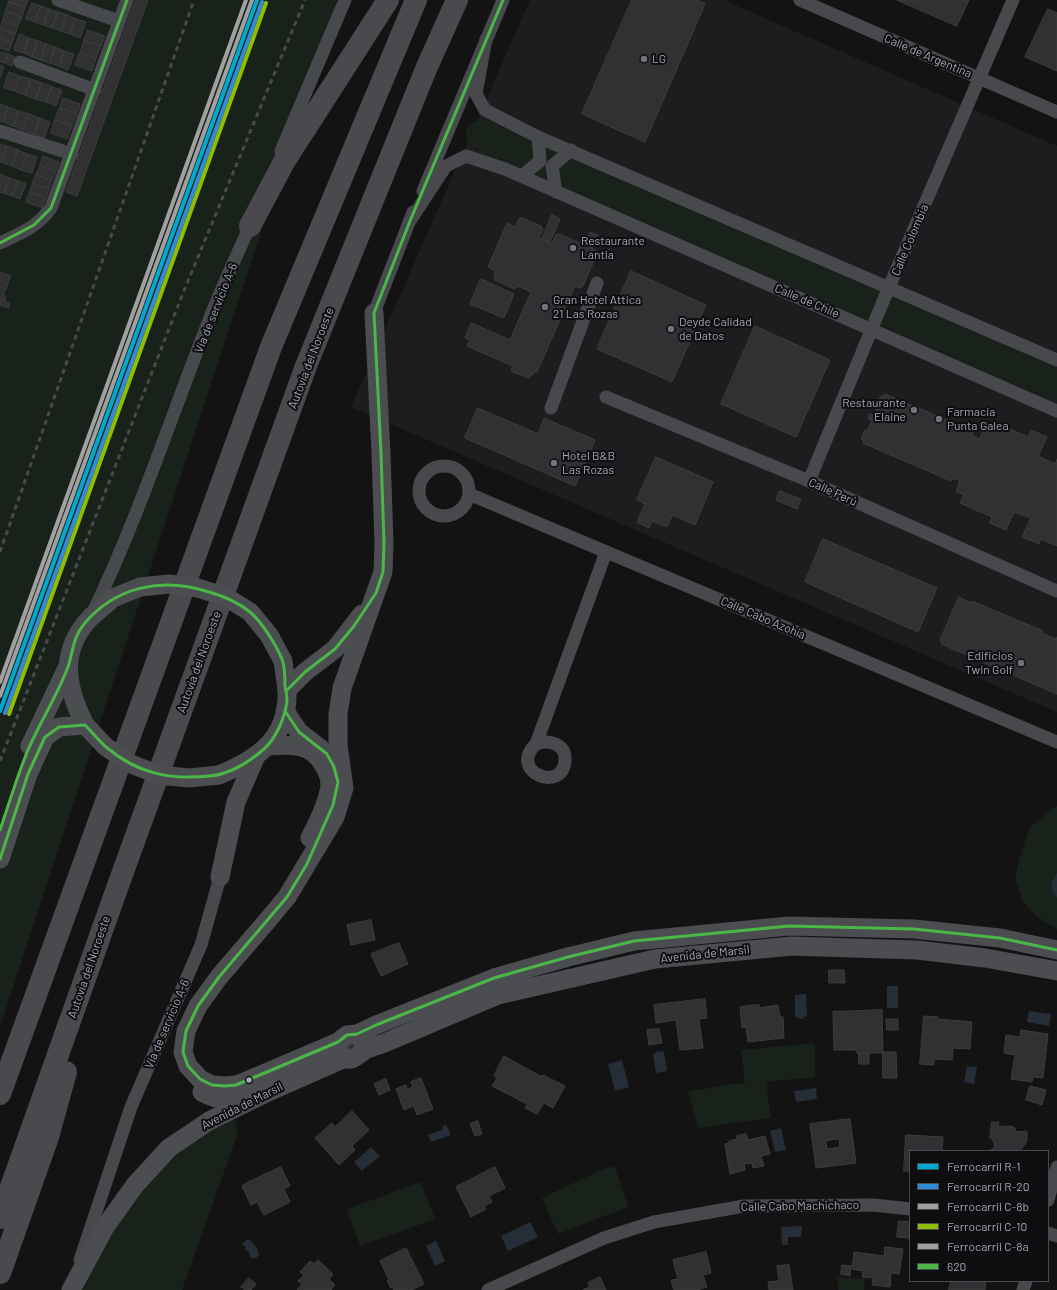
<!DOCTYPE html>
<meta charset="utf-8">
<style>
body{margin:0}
#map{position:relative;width:1057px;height:1290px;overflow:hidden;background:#131313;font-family:Barlow,sans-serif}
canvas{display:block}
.legend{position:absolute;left:909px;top:1150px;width:140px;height:132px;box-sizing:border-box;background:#0e0d0f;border:1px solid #494b52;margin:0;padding:5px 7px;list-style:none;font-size:12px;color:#a2a8b6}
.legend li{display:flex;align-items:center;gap:8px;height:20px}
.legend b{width:20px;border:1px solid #494b52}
</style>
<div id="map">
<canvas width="1057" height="1290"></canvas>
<ul class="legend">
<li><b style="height:5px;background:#00a9ce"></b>Ferrocarril R-1</li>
<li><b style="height:5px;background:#338bd7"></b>Ferrocarril R-20</li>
<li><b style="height:5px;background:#a0a0a0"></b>Ferrocarril C-8b</li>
<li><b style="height:5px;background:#8fbe00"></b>Ferrocarril C-10</li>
<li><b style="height:5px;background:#a0a0a0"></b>Ferrocarril C-8a</li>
<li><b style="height:5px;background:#4ab747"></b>620</li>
</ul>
</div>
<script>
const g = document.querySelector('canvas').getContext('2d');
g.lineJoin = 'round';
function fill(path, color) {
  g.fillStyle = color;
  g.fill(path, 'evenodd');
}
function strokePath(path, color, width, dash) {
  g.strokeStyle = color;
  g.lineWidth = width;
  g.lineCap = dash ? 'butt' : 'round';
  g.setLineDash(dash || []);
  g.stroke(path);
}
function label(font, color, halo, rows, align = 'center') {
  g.font = font + ' Barlow,sans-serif';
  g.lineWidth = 4;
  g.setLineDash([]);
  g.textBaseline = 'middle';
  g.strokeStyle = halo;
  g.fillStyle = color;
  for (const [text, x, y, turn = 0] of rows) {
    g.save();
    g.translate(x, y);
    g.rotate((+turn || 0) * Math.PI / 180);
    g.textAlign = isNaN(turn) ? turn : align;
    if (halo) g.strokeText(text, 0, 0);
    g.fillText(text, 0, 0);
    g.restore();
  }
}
fill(new Path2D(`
 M530,0h198v2l329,144v566l-706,-305z`), '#1d1d1f');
fill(new Path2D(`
 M0,0h337l-337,1027z
 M483,119l574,250v33l-584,-255c-13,-15 -7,-24 10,-28z
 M1057,806v123l-21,-13 -14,-16 -7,-23 7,-27 8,-23 23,-19z
 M815,1043v34l-49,5 5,36 -73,10 -10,-36 43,-8 14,-1 -4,-33z
 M234,1117l4,16 -56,157h-103l43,-79 28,-37 47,-38z
 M615,1166l13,41 -70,27 -16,-36 57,-27z
 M421,1182l14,37 -75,27 -13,-37z
 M837,1277l28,2 -1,11h-26z`), '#19211b');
fill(new Path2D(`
 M1057,873v24l-3,-2 -3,-11z
 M887,986h11v22h-11z
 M806,994l1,22 -3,1v2h-5l-1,-2h-3v-22z
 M1029,1011l22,3 -2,12 -22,-4z
 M658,1051l6,1 3,19 -11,2 -3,-19z
 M622,1060l7,27 -14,4 -7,-27z
 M967,1066l10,1 -3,17 -10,-2z
 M816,1088l1,11 -21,3 -2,-11z
 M445,1125l2,1 4,9 -20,7 -3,-7 14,-5 1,-4z
 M781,1128l5,22 -11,2 -5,-21z
 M371,1147l9,9 -18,15 -8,-9z
 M530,1222l8,15 -30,14 -7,-15z
 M802,1226l-1,11h-13v8h-6l-1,-18z
 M248,1239c5,2 11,11 11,16l-3,3h-5l-3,-7 -3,-2v-4l-2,1 -1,-2z
 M436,1241l9,20 -10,5 -9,-20z`), '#252e36');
const building = new Path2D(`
 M10,0h18l-3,7 -16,-5z
 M136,0h12l-71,196 -11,-4z
 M632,0h65l8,4 -60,138 -63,-28z
 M897,0h72l-12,26z
 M9,2l16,5 -3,10 -16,-6z
 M32,3l9,3 -6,16 -9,-3z
 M41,6l8,3 -5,16 -9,-3z
 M49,9l9,3 -6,16 -8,-3z
 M1048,9l9,4v58l-32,-14z
 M6,11l16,6 -4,9 -15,-6z
 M58,12l9,3 -6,16 -9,-3z
 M67,15l9,4 -6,15 -9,-3z
 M76,19l10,3 -6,16 -10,-4z
 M3,20l15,6 -3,8 -15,-5z
 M0,29l15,5 -3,9 -12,-5z
 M88,30l17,6 -4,10 -17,-5z
 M20,34l9,4 -5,15 -10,-3z
 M0,38l12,5 -3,8 -9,-3z
 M29,38l9,3 -6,16 -8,-4z
 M38,41l8,3 -5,16 -9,-3z
 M84,41l17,5 -5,12 -16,-5z
 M46,44l9,3 -5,16 -9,-3z
 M55,47l9,4 -5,15 -9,-3z
 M64,51l10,3 -6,16 -9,-4z
 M0,52l8,2 -3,9 -5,-1z
 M80,53l16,5 -4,13 -17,-6z
 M8,54l7,3 -3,9 -7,-3z
 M0,65l4,2 -4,10z
 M9,72l11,4 -5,15 -11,-3z
 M20,76l11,3 -6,16 -10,-4z
 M31,79l11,4 -6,16 -11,-4z
 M42,83l10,4 -6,15 -10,-3z
 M52,87l10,3 -6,16 -10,-4z
 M63,98l17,6 -3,10 -17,-6z
 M0,104l8,3 -5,15 -3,-1z
 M8,107l11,4 -6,15 -10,-4z
 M60,108l17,6 -5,12 -17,-6z
 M19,111l10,3 -6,16 -10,-4z
 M29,114l11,4 -6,16 -11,-4z
 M40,118l10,4 -6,16 -10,-4z
 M55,120l17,6 -5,13 -16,-6z
 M0,144l7,2 -6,16h-1z
 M7,146l11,4 -6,16 -11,-4z
 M18,150l9,4 -6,16 -9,-4z
 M27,154l10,3 -5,16 -11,-3z
 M43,156l16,6 -3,9 -16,-5z
 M40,166l16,5 -4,9 -16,-5z
 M0,174l10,4 -6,15 -4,-1z
 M36,175l16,5 -3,9 -16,-6z
 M10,178l8,3 -6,15 -8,-3z
 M18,181l8,3 -6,15 -8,-3z
 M33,183l16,6 -3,9 -16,-6z
 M30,192l16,6 -4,10 -16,-6z
 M552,215l8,4 -10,23 -8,-3z
 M522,218l19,8 2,4 -4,8 3,1 10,4 4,-8 3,-1 37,16 1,4 -14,32 -3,2 -5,-2 -38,86 -2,-1 -2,4 -2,-1 -2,4 -18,-7 2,-5 -46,-20 3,-6 -5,-2 6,-15 39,17 21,-48 -13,-6 -4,3 -19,-9 -1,-3 2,-6 -8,-4 19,-44 8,4 4,-8z
 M590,232l8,3 -6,13 -8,-3z
 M631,271l75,34 -34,77 -75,-33z
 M0,272l11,4 -8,19 3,1 -1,4 -5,-1z
 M481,279l33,15 -10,24 -34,-14z
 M0,299l10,4 -2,5 -8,-3v1z
 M755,326l75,34 -34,77 -75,-33z
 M885,394l88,37 -1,4 8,4 4,-11 8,3 4,-8 32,14 3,-7 16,7 -9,19 17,8 2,-5v87l-16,-7 -2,5 -17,-7 9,-19 -17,-6 -8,18 -16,-7 2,-6 -32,-14 4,-8 -8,-3 4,-11 -7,-3 -2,3 -88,-38 1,-2 -3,-3 4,-8h3l4,-10 -3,-1 -1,-3 2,-2 4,1 5,-9 -2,-2 3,-7 3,-1z
 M478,408l60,26 6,-16 51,22 -20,46 -110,-48z
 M656,457l57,25 -18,43 -23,-10 -5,12 -15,-6 -3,7 -12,-6 8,-18 -8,-4z
 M780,491l21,8 -4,10 -21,-9z
 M823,539l114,49 -19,44 -113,-50z
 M959,597l12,6 1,-2 71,30 -1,2 14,6 1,-2v57l-116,-50 1,-2 -2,-1z
 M371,920l4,20 -24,5 -4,-20z
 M399,943l9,21 -27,12 -10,-22z
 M829,970h15l1,13h-16z
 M705,999l2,19 -8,1 4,29 -23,2 -4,-30 -20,3 -2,-18z
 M759,1005v3l19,-3 2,12h3l1,21 -36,4 -2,-15 -4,1 -2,-21z
 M882,1010l1,43h-26l-1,-3h-22l-1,-38z
 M924,1016l14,1v2l34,3 -2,27 -17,-1 -1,12 -18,-1v6l-14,-1z
 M886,1019h12v11h-11z
 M659,1029l3,14 -13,2 -2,-15z
 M1021,1030l27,4 -5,44 -10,-1 -1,5 -21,-3 4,-24 -11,-2 2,-18 14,2z
 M356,1042v9l-9,1v-9z
 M883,1052h13l1,26h-14z
 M859,1053h10v11h-10z
 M504,1056l38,21 1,-2 22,11 -12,22 -9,-5 -7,11 -12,-6 2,-4 -35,-18 5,-8 -3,-2z
 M421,1078l12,31 -16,6 -3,-9 -10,4 -8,-21 10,-4 1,4 6,-2 -2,-5z
 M386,1079l4,11 -11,5 -5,-11z
 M1030,1086l16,4 -4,15 -16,-5z
 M352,1111l17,19 -17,16 3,4 -16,15 -24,-27 17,-15 3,4z
 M850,1119l6,44 -40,5 -6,-44zM839,1139l1,8 -13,2 -1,-8z
 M478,1121l4,13 -7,2 -5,-12z
 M992,1122h7l-1,5 13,-1 4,2v4l12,-1v10l-7,10h-31l6,-4 -3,-9h-2z
 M746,1134l2,6 17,-4 5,18 -9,2 3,10 -11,2 -1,-5 -8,1 1,6 -15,4 -5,-30 4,-1v-2l8,-2v-3z
 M906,1135l37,2 -1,14h-32v20h-6z
 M281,1167l9,19 -6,3 6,13 -26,13 -7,-13 -6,3 -9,-19 6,-4z
 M495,1167l10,21 -16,8 3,6 -8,4 2,3 -15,8 -15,-30z
 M899,1221l11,1 -1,16 -12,-1z
 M885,1247l18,2 -4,25 -8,-1 -1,14 -18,-2 1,-7 -11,-1 1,-6 -11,-2 2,-17 30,4z
 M406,1248l18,36 -13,6h-17l-2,-3 -1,1 -4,-7 2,-1 -9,-19z
 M706,1252l5,21 -8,2 4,12 -10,3h-23l-3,-10 7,-1 -5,-19z
 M318,1260l15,14 -4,5 6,6 -4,5h-34l5,-6 -4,-3 6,-6 -4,-3 10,-11 4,3z
 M789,1265l4,25h-24l-1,-8 11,-1 -2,-15z
 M842,1265l9,1 -1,10 -9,-2z
 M600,1277l6,13h-24l8,-3 -2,-4z
 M249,1278l7,6 -5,6h-6l-4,-3z
 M951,1281h35l-1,9h-36z`);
fill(building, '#313133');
strokePath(building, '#3c3d40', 1);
strokePath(new Path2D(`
 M58,0l61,21
 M800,0l257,112
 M486,39l-10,55 9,16 53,27 519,223
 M20,62l75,28
 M0,131l72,23
 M281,151l64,-151
 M522,176l18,-15 -2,-24
 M423,191l80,-191
 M556,192l-4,-26 19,-16
 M410,221l36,-55 20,-10 39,13 552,242
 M0,243c22,-11 36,-15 51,-35l76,-208
 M374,313l39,-101
 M606,397l203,84 248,110
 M551,408l46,-125
 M419 491a25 25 0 1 1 50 0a25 25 0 1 1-50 0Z
 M809,481l80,-194 124,-287
 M469,494l588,248
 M93,612c47,-98 80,-201 120,-302 12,-30 26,-59 39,-89
 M536,744c13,-5 30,0 29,16 -2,35 -58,11 -29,-16l70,-192
 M1048,1200l9,-33
 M1048,1233l9,3
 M80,1260l51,-153 70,-162 19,-68
 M488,1290l116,-52 50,-16 90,-16 130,-1 36,4
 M1023,1290l3,-9`), '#47494c', 13);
strokePath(new Path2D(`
 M285,711l14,21 22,17
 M30,746l38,-80
 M267,746c23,-2 45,-3 57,20 4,6 6,14 6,20 -3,19 -12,36 -20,52
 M219,775c39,-16 70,-37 68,-85l18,-18 30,-23 27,-35
 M0,859l28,-85 17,-37 14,-10 26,-2c-19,-38 -27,-74 6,-108
 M220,877l16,-75 20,-46
 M357,1034l19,-9 118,-47 74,-21 66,-16 155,-15 125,3 86,9 57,12
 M338,1042c-1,4 0,8 3,12 10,13 18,-2 26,-5 5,-2 11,-4 15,-5l116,-49 157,-36 137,-13 29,1 96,3 68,8 72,13
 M365,1049l-1,-7 -7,-8 -10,1 -9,7 -89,38 -13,5 -11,1 -13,-1 -12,-6 -12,-13 -5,-14 3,-21 12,-25 21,-29 48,-56 20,-24 48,-80 9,-29 -6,-43v-31l4,-26 41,-116 1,-29 -3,-90 -7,-140
 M202,1092c22,13 43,5 66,0
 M71,1290l34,-63 30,-42 34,-37 40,-27 59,-29 77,-34`), '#4b4d51', 19);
strokePath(new Path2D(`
 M250,226l34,-64 104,-162
 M0,1094l271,-747 145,-347
 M0,1218l115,-324 191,-528 120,-297 31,-69
 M0,1273l48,-136 18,-65`), '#4a4a4e', 22);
strokePath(new Path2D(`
 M0,552l194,-552
 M0,761l183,-468 122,-293`), '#47494c', 3, [5, 4]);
strokePath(new Path2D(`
 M91,617l22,-19 27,-11 29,-3 29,4 28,9 24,15 19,23 14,26 4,29
 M85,725l21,22 25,17 28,11 30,3 30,-3`), '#4b4d51', 19);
strokePath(new Path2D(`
 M0,243l34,-18 17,-17 76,-208
 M287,690l18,-18 30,-23 19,-23 22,-33 7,-21 1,-29 -3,-90 -7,-140 36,-92 93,-221
 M285,711l14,21 28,22 7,13 4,15 -5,23 -26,59 -20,33 -68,80 -21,29 -12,25 -3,21 5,14 12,13 12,6 13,1 11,-1 102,-43 9,-7 10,-1 19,-9 118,-47 74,-21 66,-16 155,-15 125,3 86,9 57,12
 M0,830c9,-26 17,-54 28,-80 12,-28 29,-54 40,-83 5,-15 5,-30 16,-43 32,-38 78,-47 125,-32 14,4 29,10 41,20 12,10 26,33 32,47 3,8 3,19 3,27 1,5 2,10 2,15 -2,17 -11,37 -23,48 -15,13 -33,25 -54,27 -40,4 -72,-2 -104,-29 -7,-6 -14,-15 -21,-22l-26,2 -14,10 -17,37 -28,85`), '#4ab747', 3);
strokePath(new Path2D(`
 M0,711l257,-711`), '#00a9ce', 4);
strokePath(new Path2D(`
 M5,713l257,-711`), '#338bd7', 4);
strokePath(new Path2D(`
 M0,696l252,-696`), '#a0a0a0', 4);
strokePath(new Path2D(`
 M9,714l257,-711`), '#8fbe00', 4);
strokePath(new Path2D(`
 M0,682l246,-682`), '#a0a0a0', 4);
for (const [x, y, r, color] of [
 [644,59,4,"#70747d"],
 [573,248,4,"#70747d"],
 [545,307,4,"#70747d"],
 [671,329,4,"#70747d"],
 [914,410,4,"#70747d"],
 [939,419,4,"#70747d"],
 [554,463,4,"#70747d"],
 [1021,663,4,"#70747d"],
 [249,1080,3.5,"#a2a8b6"]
]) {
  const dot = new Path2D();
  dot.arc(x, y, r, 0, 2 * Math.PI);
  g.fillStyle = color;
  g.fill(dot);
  strokePath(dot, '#0e0d0f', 1.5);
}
label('12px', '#a2a8b6', '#0e0d0f', [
 ["Calle de Argentina",928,56,23],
 ["Calle Colombia",910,240,-67],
 ["Calle de Chile",807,301,23],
 ["Vía de servicio A-6",216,308,-68],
 ["Autovía del Noroeste",311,358,-69],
 ["Calle Perú",833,492,24],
 ["Calle Cabo Azohía",763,618,23],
 ["Autovía del Noroeste",199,662,-70],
 ["Avenida de Marsil",705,954,-6],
 ["Autovía del Noroeste",89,967,-71],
 ["Vía de servicio A-6",167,1024,-67],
 ["Avenida de Marsil",242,1106,-27],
 ["Calle Cabo Machichaco",800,1206,-1]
]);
label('12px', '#a2a8b6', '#0e0d0f', [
 ["LG",652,59],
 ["Restaurante",581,241],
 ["Lantia",581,255],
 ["Gran Hotel Attica",553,300],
 ["21 Las Rozas",553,314],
 ["Deyde Calidad",679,322],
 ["de Datos",679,336],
 ["Restaurante",906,403,"right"],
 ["Elaine",906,417,"right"],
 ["Farmacia",947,412],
 ["Punta Galea",947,426],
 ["Hotel B&B",562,456],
 ["Las Rozas",562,470],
 ["Edificios",1013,656,"right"],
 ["Twin Golf",1013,670,"right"]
], 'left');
</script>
